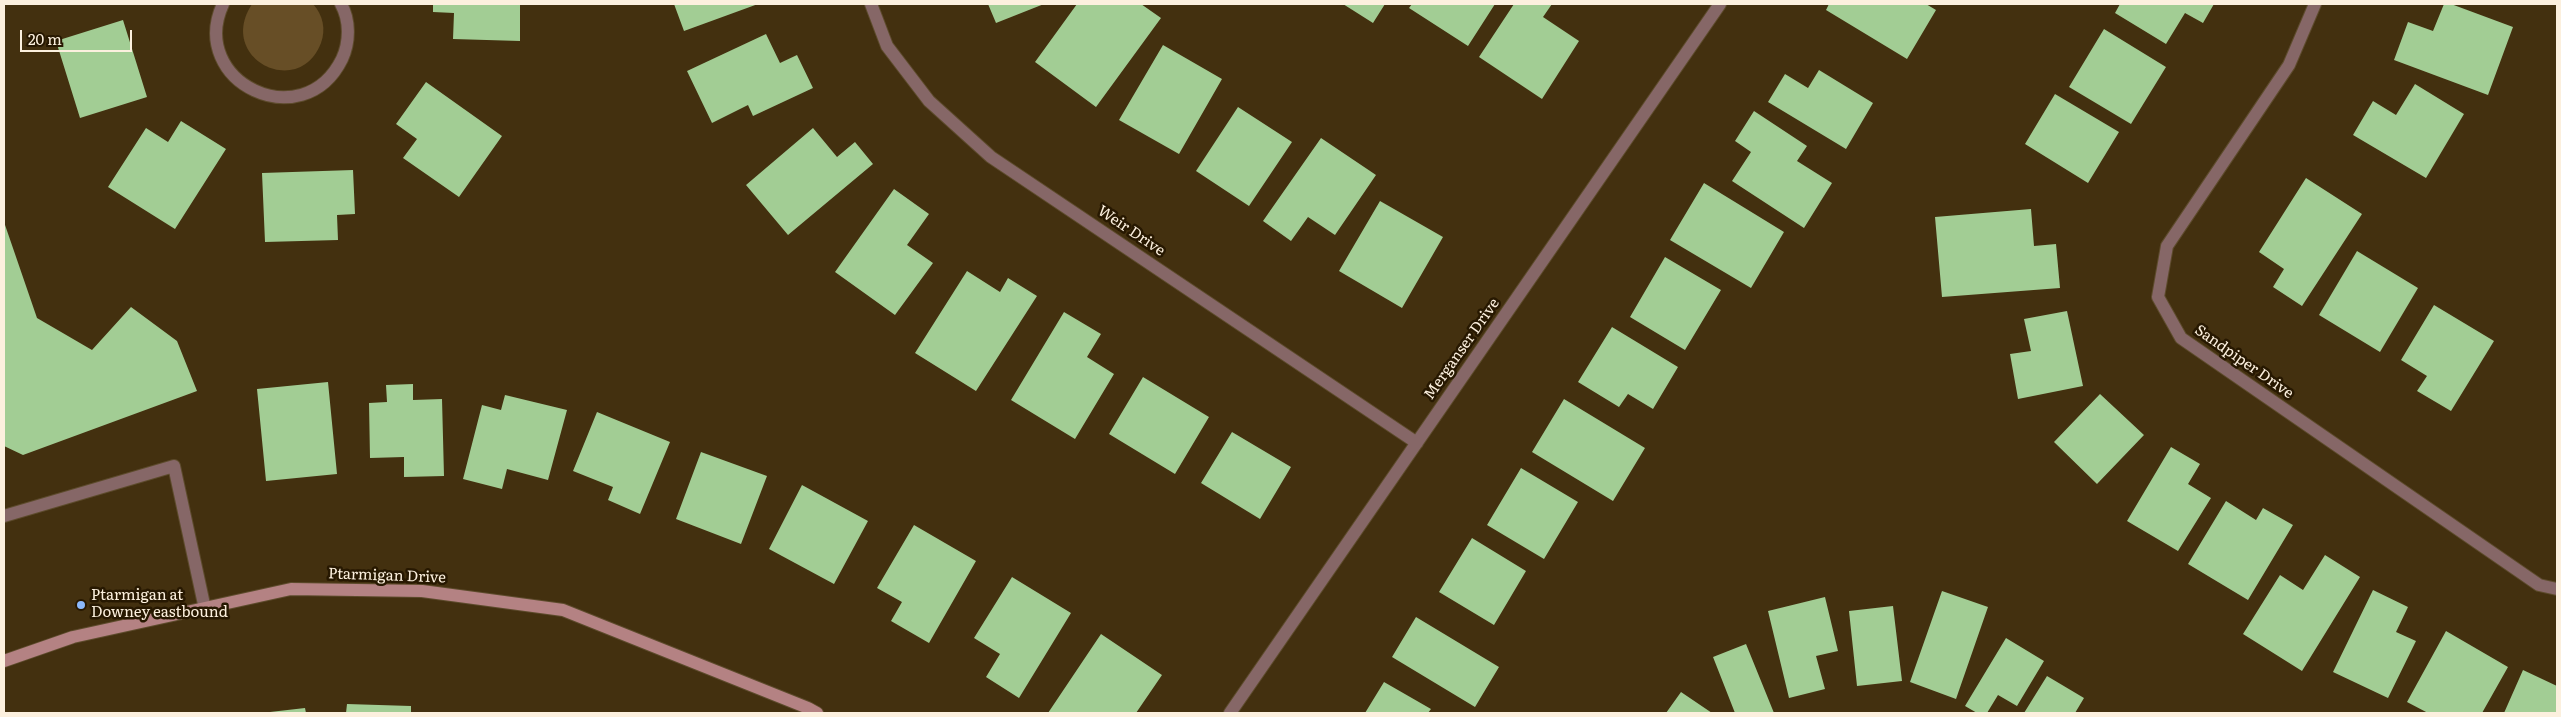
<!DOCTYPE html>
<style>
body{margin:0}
#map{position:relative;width:2561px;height:717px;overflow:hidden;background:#43300f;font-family:Literata,serif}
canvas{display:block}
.frame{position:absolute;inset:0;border:5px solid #fcf0de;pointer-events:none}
.scale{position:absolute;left:20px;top:30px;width:112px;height:22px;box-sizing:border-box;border:2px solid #fcf0de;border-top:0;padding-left:6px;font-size:15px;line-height:18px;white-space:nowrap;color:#fcf0de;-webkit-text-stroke:4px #271801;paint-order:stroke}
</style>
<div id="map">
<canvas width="2561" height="717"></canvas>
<div class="frame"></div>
<div class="scale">20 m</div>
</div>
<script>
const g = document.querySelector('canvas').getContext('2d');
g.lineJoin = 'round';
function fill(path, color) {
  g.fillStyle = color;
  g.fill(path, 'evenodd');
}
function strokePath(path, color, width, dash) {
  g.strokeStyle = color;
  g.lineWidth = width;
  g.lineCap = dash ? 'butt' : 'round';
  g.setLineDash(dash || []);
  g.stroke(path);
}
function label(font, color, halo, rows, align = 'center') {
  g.font = font + ' Literata,serif';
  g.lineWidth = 5;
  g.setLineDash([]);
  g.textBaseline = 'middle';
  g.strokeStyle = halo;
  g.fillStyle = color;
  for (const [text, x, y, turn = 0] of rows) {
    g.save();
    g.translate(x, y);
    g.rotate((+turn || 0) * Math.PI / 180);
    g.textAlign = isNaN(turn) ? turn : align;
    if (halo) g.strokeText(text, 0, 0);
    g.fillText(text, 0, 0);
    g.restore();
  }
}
fill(new Path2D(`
 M252,4h61c10,11 13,25 8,39 -22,57 -105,16 -69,-39z`), '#674e26');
fill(new Path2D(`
 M433,4h87v37l-67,-2 1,-26 -21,-1z
 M674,4h84l-74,27z
 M988,4h56l-48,19z
 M1077,4h64l20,14 -65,89 -61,-45z
 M1343,4h42l-12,19z
 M1412,4h83l-27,42 -59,-38z
 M1514,4h38l-9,13 36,24 -37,58 -63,-42z
 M1829,4h97l10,6 -29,49 -81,-49z
 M2120,4h94l-11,19 -18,-10 -19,31 -51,-31z
 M2444,4h7l62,23 -25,68 -94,-35 14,-38 25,9z
 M123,20l24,77 -67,21 -24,-77z
 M2104,29l62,38 -35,57 -62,-37z
 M766,34l14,29 17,-8 16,33 -60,28 -5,-11 -36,18 -25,-52z
 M1163,45l59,34 -43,75 -60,-34z
 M1819,70l54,33 -27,46 -78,-47 17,-28 23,14z
 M426,82l76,54 -43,61 -56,-39 14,-19 -21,-15z
 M2415,84l49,30 -38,64 -73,-43 20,-34 23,14z
 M2055,94l64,38 -31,51 -63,-39z
 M1238,107l54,35 -43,64 -53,-35z
 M1754,111l53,35 -10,15 35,22 -28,45 -72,-47 19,-29 -16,-11z
 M181,121l45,28 -51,80 -67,-42 38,-59 22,14z
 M813,128l24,29 18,-15 18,22 -85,71 -42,-50z
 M1321,138l55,37 -41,60 -27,-18 -17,24 -28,-20z
 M353,170l2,44 -18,1 1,25 -73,2 -3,-69z
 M2306,178l56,36 -60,92 -29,-19 11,-18 -25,-17z
 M1704,183l80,49 -33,56 -81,-48z
 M894,189l35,25 -22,31 26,18 -38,52 -60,-43z
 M1380,201l63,36 -41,71 -63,-37z
 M2031,209l3,37 22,-2 4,44 -118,9 -7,-80z
 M4,222l33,96 55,32 39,-43 46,34 20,50 -174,64 -19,-9z
 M2357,251l61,37 -38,64 -61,-37z
 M1665,257l56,33 -36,60 -55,-33z
 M967,271l33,21 8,-14 29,18 -61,95 -61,-38z
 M2434,305l60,36 -43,70 -34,-20 10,-15 -26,-16z
 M2067,311l16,75 -65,13 -8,-45 21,-3 -7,-32z
 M1064,312l37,22 -14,23 27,17 -39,65 -64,-39z
 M1612,327l66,40 -25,42 -25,-15 -9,13 -41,-25z
 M1143,377l66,40 -34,57 -66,-40z
 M328,382l9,92 -71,7 -9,-92z
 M413,384v16l29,-1 2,77 -40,1v-20l-34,1 -1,-55 18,-1 -1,-17z
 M2100,394l44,41 -47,49 -43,-42z
 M505,395l62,15 -19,70 -41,-11 -5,20 -39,-10 19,-74 19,5z
 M1564,399l81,49 -32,53 -81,-49z
 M597,412l73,30 -30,72 -32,-14 5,-13 -40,-16z
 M1232,432l59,35 -31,52 -59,-36z
 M2171,447l29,17 -12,20 23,14 -33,53 -51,-30z
 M701,452l66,24 -26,68 -65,-25z
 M1521,468l57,34 -34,57 -57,-34z
 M802,485l66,36 -34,63 -65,-35z
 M2226,501l30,19 7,-12 30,17 -45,75 -60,-36z
 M914,525l62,36 -47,82 -38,-22 11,-19 -25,-14z
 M1472,538l54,33 -32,54 -55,-33z
 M2325,555l35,22 -58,94 -59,-37 37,-59 23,15z
 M1012,577l59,36 -52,85 -33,-21 14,-23 -26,-16z
 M2373,590l35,17 -12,25 20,9 -28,57 -55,-26z
 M1942,591l46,16 -32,92 -46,-17z
 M1825,597l13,54 -22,5 9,33 -36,9 -21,-87z
 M1893,606l9,75 -45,5 -8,-75z
 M1416,617l83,50 -24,40 -83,-50z
 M2446,631l62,36 -26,46h-54l-21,-11z
 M1101,634l61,41 -26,38h-88z
 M2006,638l38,23 -27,45 -19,-11 -11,18h-10l-12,-7z
 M1746,644l28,69h-39l-22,-56z
 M2523,670l34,16v27h-53z
 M2047,676l37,22 -9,15h-51z
 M1384,682l47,27 -3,4h-63z
 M1681,692l31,21h-46z
 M347,704l64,2v7h-65z
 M305,708l1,5h-36v-1z`), '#a2cd94');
const lane = new Path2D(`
 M4,516l170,-50 31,143`);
const street = new Path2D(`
 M223,4c-36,78 80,134 119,55 8,-17 8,-39 -1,-55
 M871,4l16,42 42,55 62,56 426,286
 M2315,4l-26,61 -122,181 -9,51 23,41 358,247 18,4
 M1230,713l490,-709`);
const secondary = new Path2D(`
 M4,661l69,-24 218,-48 131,2 141,19 245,98 9,5`);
strokePath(lane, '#5d4b2c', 14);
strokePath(street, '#5d4b2c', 14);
strokePath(secondary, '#5d4b2c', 14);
strokePath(lane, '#866767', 12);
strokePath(street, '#866767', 12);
strokePath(secondary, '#b48283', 12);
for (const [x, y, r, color] of [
 [81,605,5,"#8cb9fc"]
]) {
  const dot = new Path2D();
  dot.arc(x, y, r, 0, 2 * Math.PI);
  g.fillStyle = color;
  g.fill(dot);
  strokePath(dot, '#271801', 2);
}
label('15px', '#fcf0de', '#271801', [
 ["Weir Drive",1131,231,34],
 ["Merganser Drive",1462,349,-55],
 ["Sandpiper Drive",2244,362,35],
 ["Ptarmigan Drive",387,576,2]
]);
label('15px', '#fcf0de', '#271801', [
 ["Ptarmigan at",91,596],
 ["Downey eastbound",91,613]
], 'left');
</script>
